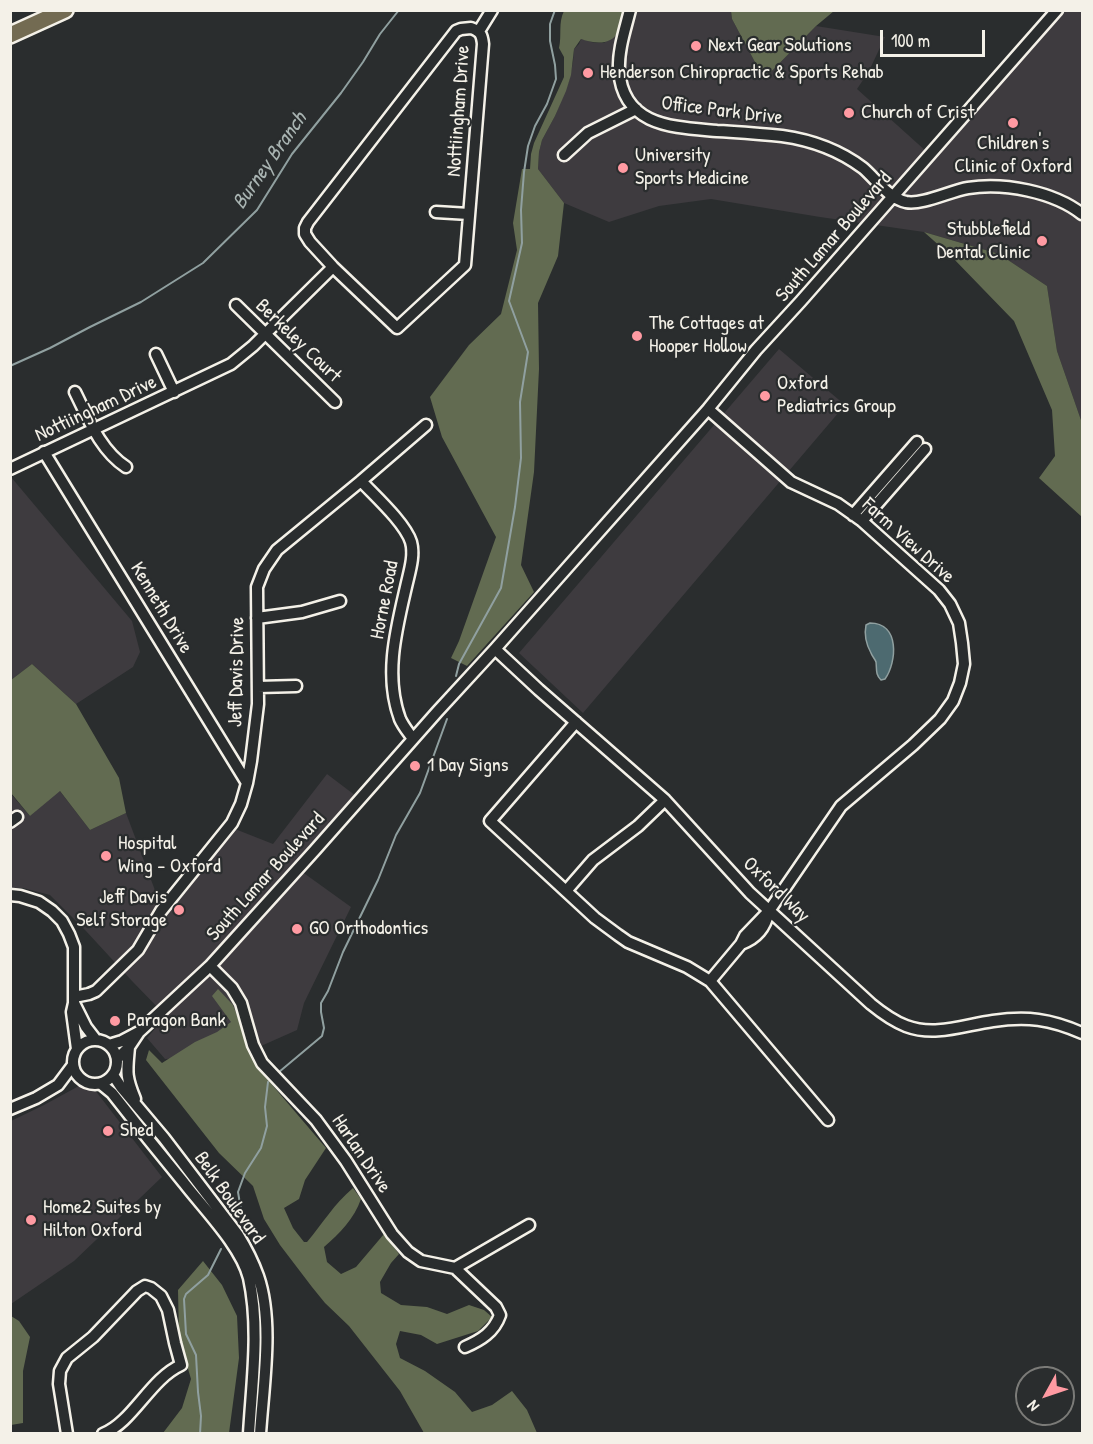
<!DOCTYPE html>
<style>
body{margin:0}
#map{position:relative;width:1093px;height:1444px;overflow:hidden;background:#2a2d2e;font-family:"Patrick Hand",sans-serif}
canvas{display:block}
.frame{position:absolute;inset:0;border:12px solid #f4f1e8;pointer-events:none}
.north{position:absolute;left:1015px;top:1366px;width:60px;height:60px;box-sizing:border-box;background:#2a2d2e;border:2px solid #7b7b78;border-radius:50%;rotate:230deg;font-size:16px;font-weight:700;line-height:24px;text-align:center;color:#f4f1e8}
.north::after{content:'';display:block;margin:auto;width:21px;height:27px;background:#ff9aa2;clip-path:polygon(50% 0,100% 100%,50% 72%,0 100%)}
.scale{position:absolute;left:880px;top:30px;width:105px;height:27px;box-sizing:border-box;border:3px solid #f4f1e8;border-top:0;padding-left:8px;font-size:18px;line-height:21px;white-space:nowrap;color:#f4f1e8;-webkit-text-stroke:4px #2a2d2e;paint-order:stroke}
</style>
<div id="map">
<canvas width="1093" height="1444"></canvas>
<div class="frame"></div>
<div class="north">N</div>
<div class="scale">100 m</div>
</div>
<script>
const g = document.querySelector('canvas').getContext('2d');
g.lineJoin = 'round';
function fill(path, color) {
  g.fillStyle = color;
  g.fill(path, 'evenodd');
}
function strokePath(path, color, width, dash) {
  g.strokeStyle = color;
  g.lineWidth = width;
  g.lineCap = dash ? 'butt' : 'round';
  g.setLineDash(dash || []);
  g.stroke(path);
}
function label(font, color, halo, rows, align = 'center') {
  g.font = font + ' "Patrick Hand",sans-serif';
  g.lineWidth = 4.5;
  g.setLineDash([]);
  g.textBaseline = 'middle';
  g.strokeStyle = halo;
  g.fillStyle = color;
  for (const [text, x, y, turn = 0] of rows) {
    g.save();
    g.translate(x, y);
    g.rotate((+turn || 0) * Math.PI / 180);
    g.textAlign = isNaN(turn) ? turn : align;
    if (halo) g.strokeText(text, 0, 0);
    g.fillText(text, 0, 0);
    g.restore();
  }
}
fill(new Path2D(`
 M623,11h108l1,8 32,60 52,-53 69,11 -16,34 -12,18 70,63 122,-141h33v412l-25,-72 -10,-65 -48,-32 -75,-22 -104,-15 -109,-18 -52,7 -50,16 -45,-19 -26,-34 1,-17 3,-12 13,-24 14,-35 4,-19 1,-13 5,-5 2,-5 14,4h9l14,-12z
 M779,349l66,56 -262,308 -64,-60z
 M11,477l121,144 8,31 -7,15 -57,37 -44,-40 -21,16z
 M327,774l29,22 -62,70 57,41 -47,96 -7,27 -54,24 -78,5 -18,-21 19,-22 -34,-35 -46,-50 -36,-36 -27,-7h-12l-1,-95 20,23 29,-26 31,40 36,-17 39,104 70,-88 38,15z
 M88,1081l74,96 -88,84 -63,43v-183l33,-16z`), '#3e3b3f');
fill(new Path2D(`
 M564,11h59c-2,5 -2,13 -4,19 -7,16 -24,14 -38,9l-7,10 -3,26 -5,16 -11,25 -13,24 -3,12 -1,17 26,34 -6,53 -20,47 1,66 -5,103 -13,93 13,27 -67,74 -16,-8 8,-17 37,-104 -54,-100 -12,-40 39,-52 32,-31 16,-64 -4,-27 9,-54h8l1,-15 3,-11 30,-66v-20l-5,-9c3,-13 -1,-25 5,-37z
 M731,11v-1l103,1 -18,15 -52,53 -32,-60z
 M924,232l75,22 48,32 10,65 25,72v94l-43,-39 16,-22 -3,-46 -38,-89 -63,-65z
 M32,664l44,40 43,74 7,35 -36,17 -30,-39 -30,25 -19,-23v-113z
 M218,989l15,16 23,61 70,82 -21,32 -6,19 -15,9 9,20 11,14h3c16,-19 27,-38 46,-54l8,11c-7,20 -21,34 -37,48l3,15 14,12 15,-7 28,-33 15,20 -8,9 -11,19 1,11 20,12 26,2 20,7 22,-9 15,5 8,7 -14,14 -41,13 -16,-9 -21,-4 -4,13 4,14 25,13 30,21 17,20 20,-7 20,-14 15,19 10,23h-113l-24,-42 -51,-65 -24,-23 -13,-16 -32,-42 -16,-26 -11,-33 -34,-33 -73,-93 3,-10 13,13 33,-21 22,-10 14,-10 -19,-26z
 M203,1261l19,24 15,31 2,42 -10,75h-66l19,-25 9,-29 -12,-41 -1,-48z
 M11,1316l8,5 11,16 -7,34v52l-12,2z`), '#626b51');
const water = new Path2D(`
 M870,623c30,0 27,39 15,56l-4,1c-6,-6 -4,-11 -5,-18 -1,-3 -4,-6 -5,-9 -5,-9 -7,-18 -5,-28z`);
fill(water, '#4d6a70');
strokePath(water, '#90a0a0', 1.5);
strokePath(new Path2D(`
 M10,366l40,-18 40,-21 51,-25 62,-39 54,-53 35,-56 49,-61 22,-31 17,-28 19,-24
 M456,676l3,-12 42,-76 14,-81 6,-49 -1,-56 8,-50 -19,-51 13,-58 -1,-33 3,-38 4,-26 7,-20 12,-22 9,-25 -1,-14 -5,-24v-17l5,-14
 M279,1072l43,-36 2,-8 -3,-16v-9l7,-12 15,-39 35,-72 18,-45 24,-42 27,-74
 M243,1222l-5,-30 7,-19 16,-25 6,-22 -2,-19 3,-25
 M200,1434l1,-18 -3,-24 -2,-37 -10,-21 -2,-35 2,-5 22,-19 13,-26`), '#90a0a0', 2);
const minor = new Path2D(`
 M630,10c-5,20 -12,40 -11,60 4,57 55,57 98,61 22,1 44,3 65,5 29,4 57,14 81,32 13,11 25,30 43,34 17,3 44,-11 62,-14 36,-6 86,4 114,26
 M471,28c9,3 11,6 12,16l-18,221 -68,63 -64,-61 -23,-25 -5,-8v-6l3,-6 148,-191 5,-2z
 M479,31l13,-21
 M564,155l24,-22 48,-24
 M436,212l33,2
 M236,305l99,97
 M156,354l18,38
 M75,392c13,26 25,58 51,75
 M708,409l83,73 47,22 24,17 77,69 11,14 9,19 3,20 2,21 -4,19 -7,18 -13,18 -27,26 -72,61 -72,105 -24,25 -4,8 -31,37
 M44,452l203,331
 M10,469l221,-105 22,-18 80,-79
 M361,481c14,15 44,42 50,61 4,14 -2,31 -5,45 -10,43 -22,89 -6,132 3,7 9,14 13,20
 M853,515l64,-73
 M862,521l63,-72
 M257,618l45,-6 38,-11
 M495,649l44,41 126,110 85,93 121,111c11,9 22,17 35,22 29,11 58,-1 87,-5 34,-5 57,-2 89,12
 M258,687l38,-1
 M576,722l-86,99 105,97 23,17 10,7 59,25 23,14 118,139
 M10,822l7,-5
 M566,891l27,-31 45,-34 27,-26
 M10,895l10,1 19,6 13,9 10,10 7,13 5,13v56l-2,9 5,37
 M741,944c16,-6 24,-16 28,-33
 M210,966l22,22 9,15 12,42 9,18 54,57 30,41 46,73 16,18 13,9 34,7 74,-43
 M74,997l15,-3 7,-3 42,-41 23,-39 71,-88 9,-19 6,-21 4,-22 7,-57 -1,-117 7,-18 13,-19 84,-69 65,-56
 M74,1003l12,24 10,13
 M73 1062a22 22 0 1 1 44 0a22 22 0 1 1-44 0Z
 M109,1045l13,-4 17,-9
 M129,1047c-2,24 -4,28 6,52
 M117,1059l12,-12 10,-15 71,-66 105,-116 122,-138 58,-63 213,-240 48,-59 45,-49 256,-291
 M113,1075l8,12 43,51 74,97c8,13 15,27 20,41 16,46 5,110 2,158
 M101,1084l11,9c24,31 48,61 72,90 20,26 57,63 65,95 11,50 3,104 0,156
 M10,1109l26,-11 22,-13 15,-20
 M455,1268l41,39 4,8c-6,17 -19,25 -35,32
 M67,1434l-8,-50 1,-13 7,-13 26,-21 44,-46 8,-5 6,2 10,8 7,14 7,33 6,22c-31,14 -48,57 -78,69`);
const highway = new Path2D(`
 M10,35l55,-25`);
strokePath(minor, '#f4f1e8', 15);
strokePath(highway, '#f4f1e8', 20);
strokePath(minor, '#2a2d2e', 10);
strokePath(highway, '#736b52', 15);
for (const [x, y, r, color] of [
 [696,46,6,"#ff9aa2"],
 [588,73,6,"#ff9aa2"],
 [849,113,6,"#ff9aa2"],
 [1013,123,6,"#ff9aa2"],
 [623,168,6,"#ff9aa2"],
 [1042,241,6,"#ff9aa2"],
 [637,336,6,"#ff9aa2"],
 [765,396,6,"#ff9aa2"],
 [415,766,6,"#ff9aa2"],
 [106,856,6,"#ff9aa2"],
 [179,910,6,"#ff9aa2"],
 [297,929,6,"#ff9aa2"],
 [115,1021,6,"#ff9aa2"],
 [108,1131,6,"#ff9aa2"],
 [31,1220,6,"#ff9aa2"]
]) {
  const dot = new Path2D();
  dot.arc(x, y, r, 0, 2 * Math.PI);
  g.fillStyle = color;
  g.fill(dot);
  strokePath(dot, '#2a2d2e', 2);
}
label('20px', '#f4f1e8', '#2a2d2e', [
 ["Next Gear Solutions",708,46],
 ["Henderson Chiropractic & Sports Rehab",600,73],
 ["Church of Crist",861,113],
 ["Children's",1013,144,"center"],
 ["Clinic of Oxford",1013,167,"center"],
 ["University",635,156],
 ["Sports Medicine",635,179],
 ["Stubblefield",1030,230,"right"],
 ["Dental Clinic",1030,253,"right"],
 ["The Cottages at",649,324],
 ["Hooper Hollow",649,347],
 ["Oxford",777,384],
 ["Pediatrics Group",777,407],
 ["1 Day Signs",427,766],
 ["Hospital",118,844],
 ["Wing - Oxford",118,867],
 ["Jeff Davis",167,898,"right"],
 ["Self Storage",167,921,"right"],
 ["GO Orthodontics",309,929],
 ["Paragon Bank",127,1021],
 ["Shed",120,1131],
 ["Home2 Suites by",43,1208],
 ["Hilton Oxford",43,1231]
], 'left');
label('20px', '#f4f1e8', '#2a2d2e', [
 ["Nottiingham Drive",459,111,-86],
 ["Office Park Drive",722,111,7],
 ["South Lamar Boulevard",834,237,-49],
 ["Berkeley Court",298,341,44],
 ["Nottiingham Drive",96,409,-25],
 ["Farm View Drive",908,541,42],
 ["Horne Road",385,600,-79],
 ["Kenneth Drive",161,608,59],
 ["Jeff Davis Drive",237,672,-89],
 ["South Lamar Boulevard",266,877,-48],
 ["Oxford Way",776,890,44],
 ["Harlan Drive",361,1154,56],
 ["Belk Boulevard",229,1198,55]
]);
label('italic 21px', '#a9b4b2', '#2a2d2e', [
 ["Burney Branch",270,161,-55]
]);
</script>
